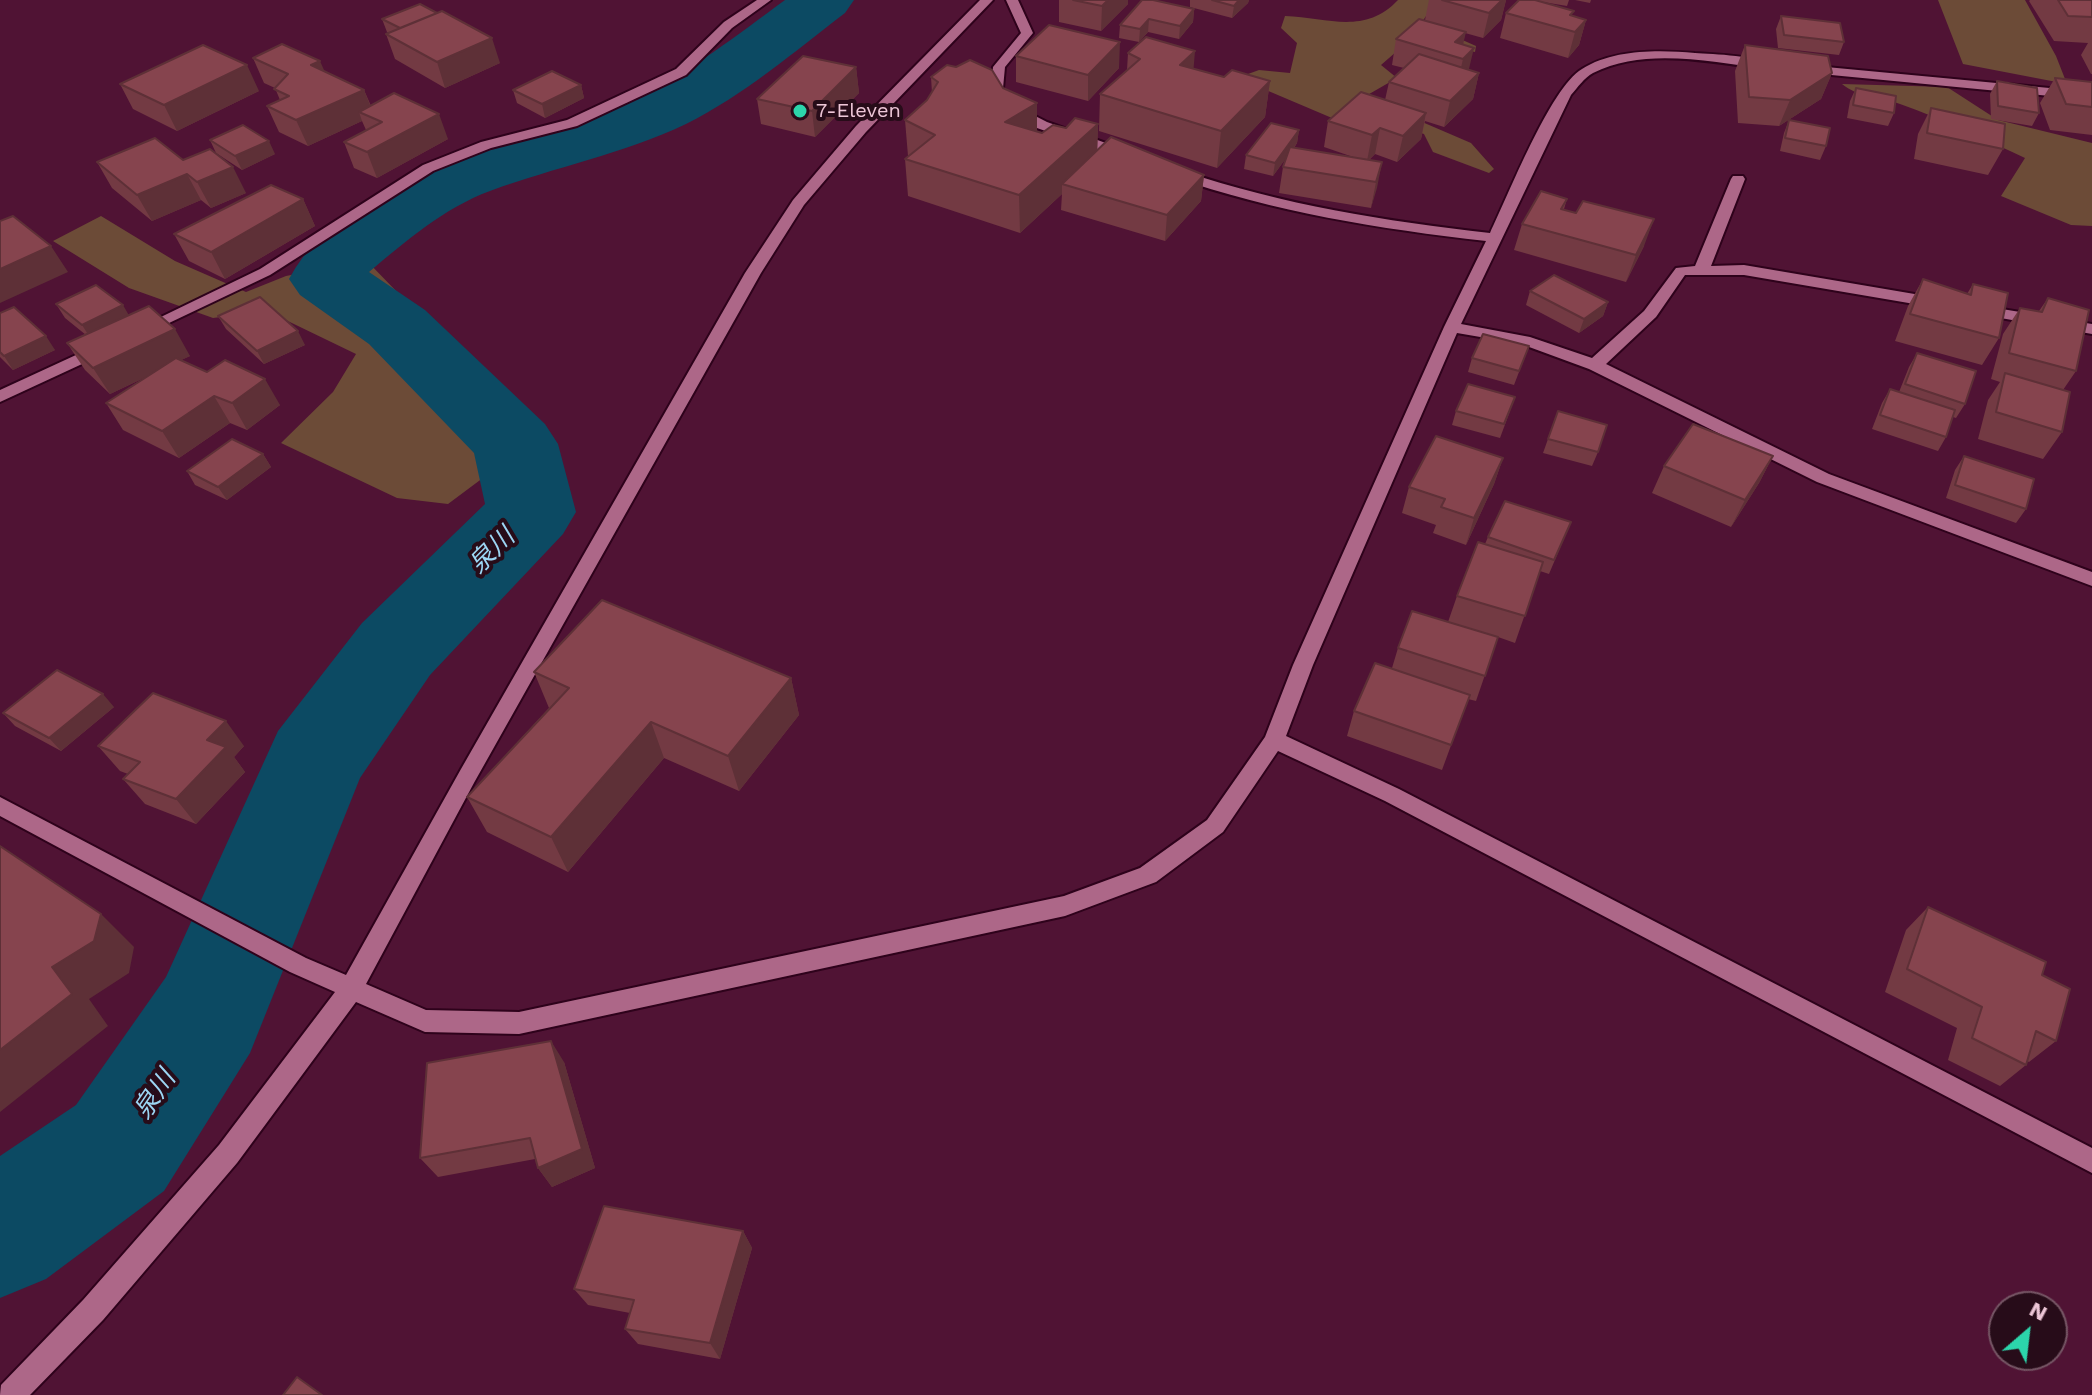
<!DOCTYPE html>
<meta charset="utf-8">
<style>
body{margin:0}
#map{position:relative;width:2092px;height:1395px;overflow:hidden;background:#501334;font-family:"Work Sans",sans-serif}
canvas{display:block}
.north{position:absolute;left:1988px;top:1291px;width:80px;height:80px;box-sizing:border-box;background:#270c19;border:2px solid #765665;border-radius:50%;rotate:28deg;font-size:22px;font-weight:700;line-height:32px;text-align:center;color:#edc6d7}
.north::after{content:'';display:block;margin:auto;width:28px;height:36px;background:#2cd5ab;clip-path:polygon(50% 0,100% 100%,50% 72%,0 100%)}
</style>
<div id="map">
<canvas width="2092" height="1395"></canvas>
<div class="north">N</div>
</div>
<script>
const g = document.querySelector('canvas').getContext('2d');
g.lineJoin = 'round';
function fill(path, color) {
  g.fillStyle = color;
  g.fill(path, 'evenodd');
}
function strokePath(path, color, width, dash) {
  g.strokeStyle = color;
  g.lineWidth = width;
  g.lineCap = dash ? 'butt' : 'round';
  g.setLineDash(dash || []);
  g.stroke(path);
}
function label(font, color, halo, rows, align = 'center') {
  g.font = font + ' "Work Sans","Noto Sans JP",sans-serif';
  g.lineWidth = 8;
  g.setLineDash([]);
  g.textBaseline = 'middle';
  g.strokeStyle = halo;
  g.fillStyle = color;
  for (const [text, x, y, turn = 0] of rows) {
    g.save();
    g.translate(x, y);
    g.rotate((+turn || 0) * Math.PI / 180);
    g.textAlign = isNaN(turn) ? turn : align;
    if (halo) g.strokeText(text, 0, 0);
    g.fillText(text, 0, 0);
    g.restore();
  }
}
fill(new Path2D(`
 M1398,0h39l-15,22 54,24 -1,6 -63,-14 -31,27 16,13 -33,19 107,46 23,26 -5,4 -56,-21 -9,-18 -77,-25 -15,9 -66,-28 -18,-16 11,-4 31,3 7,-30 -16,-15 4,-12c44,2 80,19 113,-16z
 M1938,0h87l31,56 11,28 -104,-20z
 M1842,84l105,3 51,33 94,23v83l-21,-1 -70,-29 24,-38c-41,-19 -83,-39 -125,-54 -19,-7 -43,-7 -58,-20z
 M101,216l74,45 71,31 40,-16 80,-16 168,173 -27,27 -59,44 -51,-6 -116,-55 52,-51 23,-38 -89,-43 -54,7 -84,-30 -76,-47z`), '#6c4b37');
fill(new Path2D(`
 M785,0h69l-9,13c-51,39 -101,82 -159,111 -63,30 -131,43 -196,67 -46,17 -84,50 -121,81l56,38 120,114 13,20 18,68 -13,22 -133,141 -70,103 -110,275 -86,138 -118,88 -46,19v-142l76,-51 90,-128 112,-246 84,-108 123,-119 -11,-51 -105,-109 -69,-49 -11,-16c67,-120 233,-131 348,-183 54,-24 100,-61 148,-96z`), '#0c4a63');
const minor = new Path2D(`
 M757,0h14l-39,28 -46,47 -109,51 -86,22 -58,23 -163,104 -122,58h-12l-2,-3 126,-61 163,-104 58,-23 86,-22 109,-51 48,-47z
 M980,0h13l-127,132 -62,73 -43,68 -286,508 -109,203 60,26 93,2 545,-116 76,-28 67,-48 58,-83 28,-72 151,-338 42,-86c-107,-12 -211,-29 -313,-64v-6h10c100,34 202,50 307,62 18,-37 60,-145 92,-164 32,-20 77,-19 113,-16 18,1 65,3 77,12l-6,4c-55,-7 -121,-22 -173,4 -9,5 -15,14 -22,22l-110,229 69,13 62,21 52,-47 32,-43 19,-2 36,-87 2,-3h10l2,3 -34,87 33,-1 194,33 8,5 -8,5 -194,-33h-59l-29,42 -50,47 223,110 263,98v14l-275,-104 -228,-113 -68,-25 -64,-11 -144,332 -27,71 113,53 693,359v25l-707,-372 -107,-50 -55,81 -67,50 -91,34 -546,118 -94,-2 -69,-30 -119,161 -134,157 -73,75h-30l1,-10 82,-85 136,-155 116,-153 -45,-20 -290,-156v-19l306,161 40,17 115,-206 284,-496 48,-73 63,-74z
 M1006,0h12l15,33 -28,34 -3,32 45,23 84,30v6h-10l-84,-30 -47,-24 3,-37 28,-34z
 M1805,65l287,27v8l-292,-28 -1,-3z
 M1978,305l114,19v10l-120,-21v-6z
 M102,343l8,5 -2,4 -108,50v-12z`);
strokePath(minor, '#2e021b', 4);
fill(minor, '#ad6788');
fill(new Path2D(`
 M1059,0h69v4l-27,27 -42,-9z
 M1190,0h59l-1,3 -16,15 -42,-11z
 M1429,0h77l-5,20 -18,18 -18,-5 -2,12 6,25 10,3 -6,26 -29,28 -19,-6 -4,18 -24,23 -22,-8 -6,6 13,2 -11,46 -92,-15 4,-26 3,-9 -13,18 -29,-7 2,-14 53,-25 -2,13 -3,5 62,10 -32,-11 4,-26 57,-21 4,-18 15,-14 -12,-3 4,-26 29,-19z
 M1519,0h50l-2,6 -30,-5 35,15 14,4 -7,25 -11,13 -68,-20 6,-25z
 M1575,0h16l-1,3z
 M2030,0h62v74h-1l-10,-19 7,-12 -34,-2 -25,-40z
 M1194,9l-1,13 -14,17 -31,-7 -9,10 -20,-4 1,-13z
 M1781,16l63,26 -5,13 -61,-7 -2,-19z
 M382,19l118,44 -55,25 -50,-29 -9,-25 3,-1 -2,-1z
 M1745,45l87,28 -11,26 -42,27 -41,-3 -3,-52z
 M1128,53l96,24 46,4 -5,36 -48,51 -118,-37 1,-37 27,-24z
 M1016,56l103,12 -31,33 -72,-19z
 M253,58l72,14 39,18 7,16 77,33 -71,39 -23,-10 -10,-26 22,-12 -4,-9 -54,25 -29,-14 -12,-26 13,-6 -5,-12 -11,-5z
 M856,67l3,26 -44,44 -54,-13 -4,-25z
 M931,77l72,11 34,15v28l5,2 56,-9 -1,27 107,24 -3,26 -36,40 -104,-31 1,-16 -42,39 -112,-37 -3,-37 3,-3 -3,-36 22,-20 5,-7z
 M2055,78l37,4v53l-42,-5 -10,-27z
 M1997,81l42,32 -7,13 -41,-7 -1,-25z
 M120,84l139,7 -82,40 -44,-22z
 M581,85l3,13 -39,20 -28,-15 -4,-13z
 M1856,88l38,25 -6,13 -41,-8 3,-17z
 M1931,108l72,41 -15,26 -74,-16 4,-25z
 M1789,120l37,26 -6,14 -40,-9 4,-18z
 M210,140l65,14 -33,16 -26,-17z
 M183,160l63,33 -35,15 -10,-8 -49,21 -40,-33 -15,-26z
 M303,199l12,27 -90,53 -36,-18 -15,-27z
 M1567,199l-3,10 80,37 -18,36 -112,-32 8,-26z
 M1923,279l44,15 6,-10 26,54 -17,27 -87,-24 13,-35z
 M1530,291l78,11 -5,14 -24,17 -53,-28z
 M2048,298l28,73 -13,19 -1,42 -19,27 -65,-20 10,-39 12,-18 -9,-3 12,-45 17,-26 19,3z
 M56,304l73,11 61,41 -9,4 99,45 -33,25 -17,-7 -51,35 -56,-28 -17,-27 40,-26 -36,17 -25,-24 -18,-27 19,-8 -21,-17z
 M0,313l55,37 -42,20 -13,-13z
 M218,316l87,29 -41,19 -38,-35z
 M1529,346l-15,39 -46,-13 4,-14z
 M1917,353l48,51 -9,14 -3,-1 -7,20 -8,14 -66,-22 10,-26 8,-14 9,3 10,-25z
 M1456,411h54l-10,27 -48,-13z
 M1558,411l40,41 -6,14 -49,-13z
 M263,454l8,13 -44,33 -32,-15 -8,-14z
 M1773,456l-14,27 -28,44 -79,-34 12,-27z
 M1964,456l62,53 -10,14 -70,-25 9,-28z
 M1503,458l-9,26 -28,61 -33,-12 3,-8 -34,-12 7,-26z
 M1571,522l-22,52 -9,-3 -25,72 -17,-6 -22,64 -8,-2 -26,71 -95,-34 7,-25 38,-43 6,-20 50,-26 9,-26 28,-52 3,-7z
 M534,672l257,6 8,37 -60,76 -75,-33 -96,114 -81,-40 -20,-35 82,-89z
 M114,707l-53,44 -46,-25 -12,-13z
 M98,746h146l-10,11 11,15 -49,52 -51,-20 -22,-25 5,-5 -8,-3z
 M1928,907l114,68 14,66 -27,21 -2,-1 -1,4 -26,21 -52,-26 9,-32 -72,-36 21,-62z
 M564,1062l31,106 -43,19 -14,-19 -3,-9 -97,18 -18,-19z
 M743,1231l9,17 -32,111 -82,-15 -13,-15 5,-16 -42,-8 -14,-16z`), '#733a43');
fill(new Path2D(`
 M1108,0h20v4l-27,27 1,-25z
 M1239,0h10l-1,3 -16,15 2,-12z
 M1502,0h4l-5,20 -18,18 6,-25z
 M1194,9l-1,13 -14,17 1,-13z
 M1149,19l-1,13 -9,10 1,-13z
 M1586,20l-7,25 -11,13 7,-26z
 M1466,32l-6,25 -5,-15z
 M492,38l8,25 -55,25 -8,-26z
 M1120,42l-1,26 -31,33v-26z
 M1474,48l-6,25 -11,12 6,-26z
 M1195,51l-3,36 -12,-22z
 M320,61l11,25 -20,-21z
 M247,65l12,26 -82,40 -13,-26z
 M856,67l3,26 -44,44 -3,-26z
 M1479,73l-6,26 -29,28 6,-26z
 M1832,73l-11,26 -42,27 11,-26z
 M1270,81l-5,36 -48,51 4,-37z
 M581,85l3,13 -39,20 -3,-14z
 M364,90l10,25 -15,-3 3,9 -54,25 -12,-26z
 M1037,103v37l-32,-18z
 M1426,113l-5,26 -24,23 6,-26z
 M439,114l9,25 -71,39 -10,-26z
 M1098,124l-1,37 -35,23v10l-42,39 -1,-38z
 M1380,128l-5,26 -8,7 5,-26z
 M1299,130l-2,13 -24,33 2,-13z
 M269,141l6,13 -33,16 -7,-14z
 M1382,162l-5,26 -6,20 5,-26z
 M233,167l13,26 -35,15 -14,-26z
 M187,174l14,26 -49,21 -15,-26z
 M1204,175l-3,26 -36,40 2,-26z
 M303,199l12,27 -90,53 -14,-27z
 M1654,219l-10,27 -18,36 10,-27z
 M51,246l17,26 -68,31v-34z
 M1608,302l-5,14 -24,17 5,-14z
 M123,305l8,14 -40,20 -9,-14z
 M175,329l15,27 -80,38 -17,-26z
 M298,331l7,14 -41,19 -7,-13z
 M46,336l9,14 -42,20 -9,-14z
 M265,379l15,26 -33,25 -15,-27z
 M214,396l16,27 -51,35 -17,-27z
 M263,454l8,13 -44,33 -9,-13z
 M1773,456l-14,27 -28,44 14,-27z
 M1503,458l-9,26 -28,61 8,-27z
 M791,678l8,37 -60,76 -11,-35z
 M103,694l11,13 -53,44 -12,-13z
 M226,721l18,25 -10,11 11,15 -49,52 -20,-25 31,-59z
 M651,722l13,36 -96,114 -17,-35z
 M101,914l33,33 -5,26 -40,26 19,27 -108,86v-62l52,-83z
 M551,1041l13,21 31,106 -43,19 -14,-19z
 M743,1231l9,17 -32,111 -10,-16z`), '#5e3037');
const building = new Path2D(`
 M1073,0h35l-6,6z
 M1142,0h11l41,9 -14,17 -31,-7 -9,10 -20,-4z
 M1212,0h27l-5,6z
 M1442,0h60l-13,13z
 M1519,0h16l39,11 -4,4 16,5 -11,12 -69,-19z
 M2058,0h34v17l-24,-1z
 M420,4l17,9 -37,15 -18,-9z
 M442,11l50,27 -55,24 -51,-28z
 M1781,16l59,7 4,19 -60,-7z
 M1419,19l47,13 -11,10 19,6 -11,11 -67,-20z
 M1049,25l71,17 -32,33 -72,-19z
 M1146,37l49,14 -15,14 44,12 8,-7 38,11 -49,50 -121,-37 40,-35 -12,-6z
 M282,44l38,17 -9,4 53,25 -68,30 -29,-14 22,-10 -15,-7 14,-15 -35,-16z
 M203,45l44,20 -83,40 -44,-21z
 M1745,45l83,11 4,17 -42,27 -41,-3z
 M1419,54l60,19 -29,28 -61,-19z
 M803,56l53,11 -44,44 -55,-12z
 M970,60l22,10 11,18 34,15 -32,19 37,11 11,-8 13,3 9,-10 23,6 -79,71 -114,-36 30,-24 -30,-15 22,-20 11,-18 -7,-5 16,-12 9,2z
 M552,71l29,14 -39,19 -29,-14z
 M2055,78l37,4v25l-26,-3z
 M1997,81l40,7 2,25 -41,-7z
 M1856,88l40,8 -2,17 -41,-8z
 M1361,92l65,21 -23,23 -23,-8 -8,7 -44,-14z
 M394,93l45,21 -72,38 -23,-10 38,-20 -23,-10z
 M1931,108l74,16 -2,25 -76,-16z
 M1789,120l41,8 -4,18 -41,-8z
 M1271,123l28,7 -24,33 -29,-8z
 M243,125l26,16 -34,15 -25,-16z
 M1111,137l93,38 -37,40 -105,-31z
 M155,138l28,22 27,-11 23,18 -36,15 -10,-8 -50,21 -40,-33z
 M1290,147l92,15 -6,20 -93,-15z
 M271,185l32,14 -92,53 -37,-18z
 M1541,191l26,8 -6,10 15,4 7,-12 71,18 -18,36 -114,-31z
 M13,216l38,30 -51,23v-48z
 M1554,275l54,27 -24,17 -54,-28z
 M1923,279l48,16 2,-11 35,9 -9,45 -89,-24z
 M96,285l27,20 -41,20 -26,-21z
 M260,297l38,34 -41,20 -39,-35z
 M2048,298l41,12 -13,61 -67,-18 11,-45 22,4z
 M149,306l26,23 -82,39 -26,-25z
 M14,307l32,29 -42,20 -4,-4v-39z
 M1483,334l46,12 -10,25 -47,-13z
 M1917,353l59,18 -11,33 -60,-20z
 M176,358l31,14 18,-12 40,19 -33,24 -18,-7 -52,35 -56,-28z
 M2005,373l65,19 -8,40 -66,-20z
 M1468,384l47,13 -11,27 -48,-13z
 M1890,389l65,21 -9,27 -66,-22z
 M1558,411l49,14 -9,27 -50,-13z
 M1693,424l80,32 -28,44 -81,-34z
 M1436,436l67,22 -29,60 -33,-11 4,-8 -36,-12z
 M232,439l31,15 -45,33 -31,-16z
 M1964,456l70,23 -8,30 -71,-24z
 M1505,501l66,21 -17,38 -66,-23z
 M1478,542l65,20 -18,54 -68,-20z
 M602,600l189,78 -63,78 -77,-34 -100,115 -84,-40 102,-109 -35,-16z
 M1412,611l86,26 -13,39 -87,-28z
 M1375,663l95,32 -19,50 -97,-34z
 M57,670l46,24 -54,44 -46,-25z
 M153,693l73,28 -19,19 19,7 -50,52 -53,-20 17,-17 -42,-16z
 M0,846l101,68 -7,27 -42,26 20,27 -72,56z
 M1928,907l118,55 -4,13 28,14 -14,52 -20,-10 -10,34 -54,-27 10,-31 -75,-38z
 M551,1041l31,108 -44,19 -8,-30 -110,20 7,-95z
 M604,1206l139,25 -33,112 -85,-14 9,-29 -60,-11z
 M297,1377l25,18h-39z`);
fill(building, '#86444e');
strokePath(building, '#5e3037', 2);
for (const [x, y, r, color] of [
 [800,111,8,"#2cd5ab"]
]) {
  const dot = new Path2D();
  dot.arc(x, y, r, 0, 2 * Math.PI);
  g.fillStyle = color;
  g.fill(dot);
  strokePath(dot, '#270c19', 3);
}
label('20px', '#edc6d7', '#270c19', [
 ["7-Eleven",816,111]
], 'left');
label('italic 26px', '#9cd6f4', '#270c19', [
 ["泉川",492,551,-45],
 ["泉川",155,1095,-56]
]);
</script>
